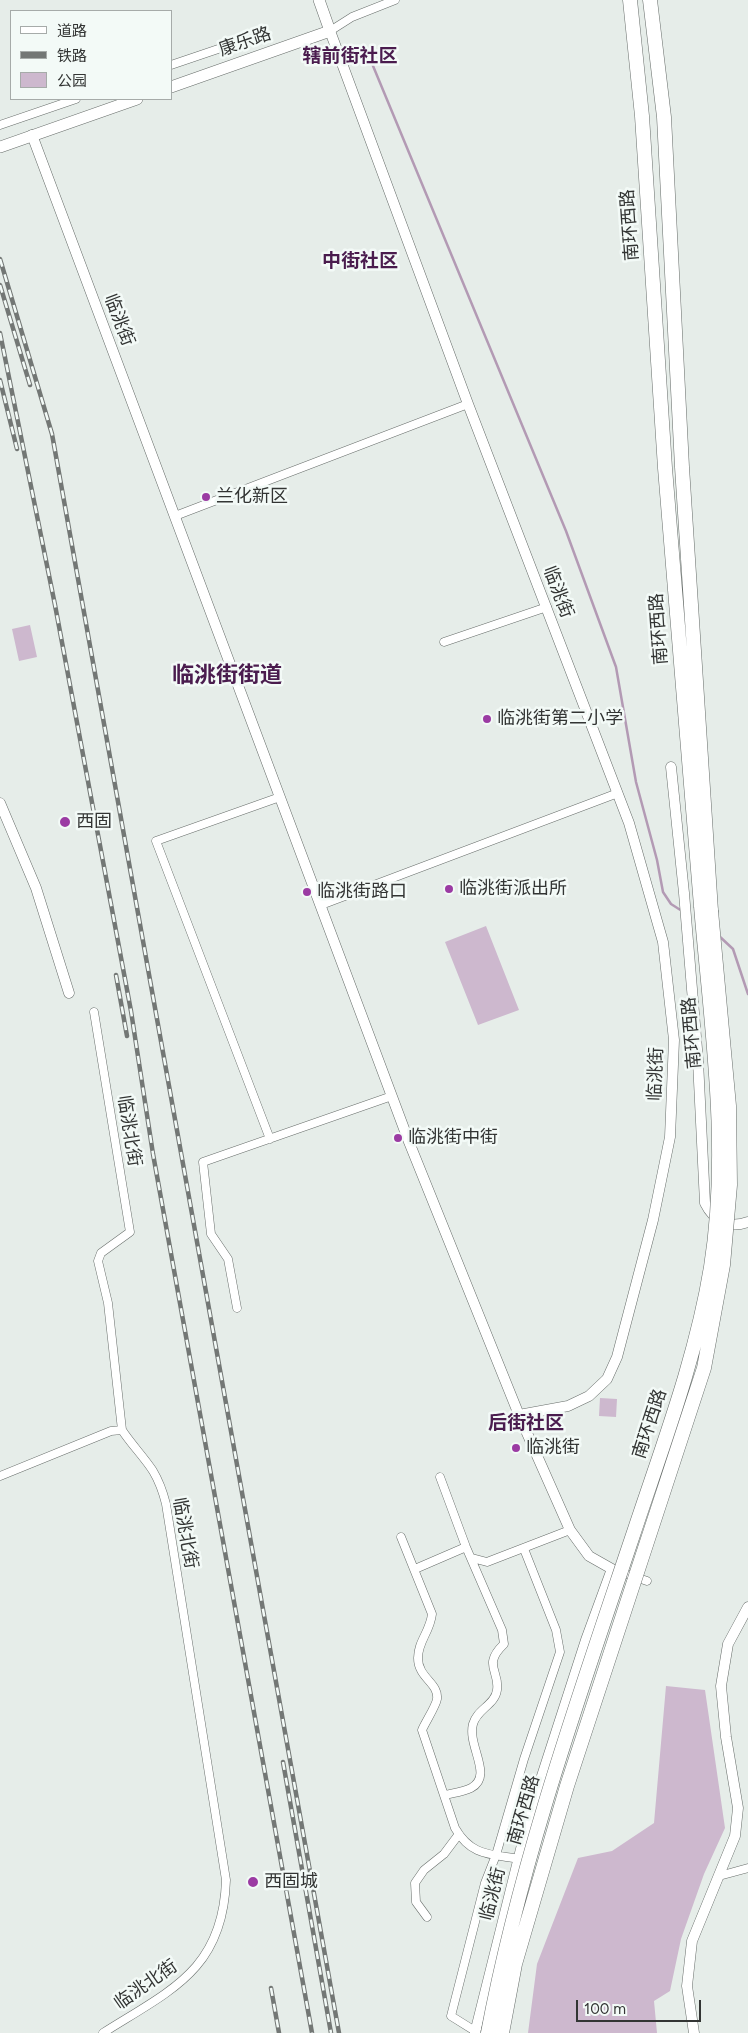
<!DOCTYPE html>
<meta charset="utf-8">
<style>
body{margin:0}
#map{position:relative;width:748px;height:2033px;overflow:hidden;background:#e6ede9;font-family:Figtree,"Noto Sans SC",sans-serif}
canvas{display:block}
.legend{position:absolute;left:10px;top:10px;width:162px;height:90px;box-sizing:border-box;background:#f3faf7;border:1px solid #a6aba9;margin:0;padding:6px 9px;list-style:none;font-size:15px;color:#333534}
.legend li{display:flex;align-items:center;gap:10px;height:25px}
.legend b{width:25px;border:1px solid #a6aba9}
.scale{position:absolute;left:576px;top:2000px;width:125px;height:22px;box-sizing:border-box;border:2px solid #333534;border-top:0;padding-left:6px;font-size:15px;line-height:18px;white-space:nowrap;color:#333534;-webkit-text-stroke:4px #f3faf7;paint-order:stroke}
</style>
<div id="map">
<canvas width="748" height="2033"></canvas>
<ul class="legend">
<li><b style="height:6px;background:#fff"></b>道路</li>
<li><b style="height:6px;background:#737775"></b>铁路</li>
<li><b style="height:14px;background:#cdb8ce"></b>公园</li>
</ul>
<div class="scale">100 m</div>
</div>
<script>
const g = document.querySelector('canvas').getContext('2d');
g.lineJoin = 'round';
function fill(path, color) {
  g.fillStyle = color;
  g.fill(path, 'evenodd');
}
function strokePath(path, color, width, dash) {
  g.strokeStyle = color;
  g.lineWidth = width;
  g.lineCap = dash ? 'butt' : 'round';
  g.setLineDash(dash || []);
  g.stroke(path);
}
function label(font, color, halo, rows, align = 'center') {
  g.font = font + ' Figtree,"Noto Sans SC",sans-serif';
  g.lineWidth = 5;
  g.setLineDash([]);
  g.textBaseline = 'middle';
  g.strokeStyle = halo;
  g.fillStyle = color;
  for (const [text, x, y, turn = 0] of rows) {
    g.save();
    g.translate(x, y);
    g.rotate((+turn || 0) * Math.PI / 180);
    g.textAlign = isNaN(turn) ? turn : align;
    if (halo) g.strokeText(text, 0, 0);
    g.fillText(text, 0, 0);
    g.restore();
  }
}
fill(new Path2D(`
 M30,625l7,32 -18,4 -7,-32z
 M486,926l33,84 -41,15 -33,-83z
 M600,1398l17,1 -1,18 -17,-1z
 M666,1686l39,4 20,138 -21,46 -23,65 -11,52 -16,10 3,32h-129l9,-69 41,-106 34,-7 42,-28z`), '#cdb8ce');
strokePath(new Path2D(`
 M366,49l200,482 50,136 20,115 21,78 6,32 8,12 11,7
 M718,935l15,14 15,45`), '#b39ab4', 2.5);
const minor = new Path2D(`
 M330,31l22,-14 43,-17
 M171,65l59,-20
 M0,125l76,-26
 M175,516l293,-112
 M444,642l103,-35
 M321,905l297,-112
 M94,1012l36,220 -29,21 -3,8 10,42 14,127c9,14 22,27 31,41 6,10 10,21 13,33l60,376c-3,90 -55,110 -123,153
 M270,1139l-114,-298 124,-44
 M237,1308l-9,-49 -17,-25 -8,-72 189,-66
 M0,1476l111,-45 11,-1
 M440,1477l26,70 36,83 2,14c-22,21 -4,27 -7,46 -2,15 -20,19 -24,34 -6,22 21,52 -2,64 -8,4 -18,5 -26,7
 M401,1537l31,77c-2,18 -14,27 -14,44 0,20 21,25 19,41 -1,7 -11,22 -15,31l33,98c16,28 35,26 64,31
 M472,1558l15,4 83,-32
 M415,1569l51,-22
 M618,1571l29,10
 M719,1876l29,-8
 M427,1917l-11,-15 -1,-19 9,-13 20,-16 15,-20
 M475,2031l-24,-15 34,-133 11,-28 28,-96 36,-107 -4,-22 -32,-81`);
const tertiary = new Path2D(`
 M330,31l138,373 161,419 34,119 11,98 -4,97 -17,83 -36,137 -10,22 -18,17 -21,10 -49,9
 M32,135l377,1007 110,273 51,115 19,26 23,13 -26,71 -56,173 -55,220
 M671,767l13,126 14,168 7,142c9,18 24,26 43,19
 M0,803l36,85 33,105
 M694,2033l-7,-47 5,-45 43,-105 3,-28 -12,-71 -5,-51 7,-42 20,-37`);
const secondary = new Path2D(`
 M171,87l159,-56 -11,-31
 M0,147l137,-48`);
const trunk = new Path2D(`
 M630,0l12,116 23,352 36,438
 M650,0l14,117 18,350 29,444`);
strokePath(minor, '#676d6a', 9);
strokePath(tertiary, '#676d6a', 11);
strokePath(secondary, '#676d6a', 12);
strokePath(trunk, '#676d6a', 15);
strokePath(minor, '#fff', 8);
strokePath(tertiary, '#fff', 10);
strokePath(secondary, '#fff', 11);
strokePath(trunk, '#fff', 14);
const rail = new Path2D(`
 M0,259l52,175 287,1599
 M0,285l30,100
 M0,333l55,272 76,406 22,143 159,879
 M0,380l17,69
 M116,975l11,61
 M283,1762l48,271
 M271,1988l8,45`);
strokePath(rail, '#737775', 4.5);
strokePath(rail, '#f3faf7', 2.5, [8]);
const trunkBridge = new Path2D(`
 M488,2033c32,-170 90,-334 145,-498 29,-88 63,-176 78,-268 19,-119 0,-242 -10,-361
 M502,2033l13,-69 52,-178 137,-418 19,-103 7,-80 -1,-79 -18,-195`);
strokePath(trunkBridge, '#676d6a', 15, []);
strokePath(trunkBridge, '#fff', 14);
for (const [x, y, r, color] of [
 [206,497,5,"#9b3ba3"],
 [487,719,5,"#9b3ba3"],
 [65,822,6,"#9b3ba3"],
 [449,889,5,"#9b3ba3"],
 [307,892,5,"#9b3ba3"],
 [398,1138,5,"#9b3ba3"],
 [516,1448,5,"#9b3ba3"],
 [253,1882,6,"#9b3ba3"]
]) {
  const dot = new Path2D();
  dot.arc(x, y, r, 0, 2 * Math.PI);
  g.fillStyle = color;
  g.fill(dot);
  strokePath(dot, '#f3faf7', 2);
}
label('18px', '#333534', '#f3faf7', [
 ["康乐路",245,42,-19],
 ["南环西路",630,225,-94],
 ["临洮街",119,320,69],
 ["临洮街",558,592,69],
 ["南环西路",659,629,-94],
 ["南环西路",692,1033,-95],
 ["临洮街",656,1074,-88],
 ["临洮北街",129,1131,81],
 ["南环西路",650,1424,-72],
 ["临洮北街",185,1533,80],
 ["南环西路",524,1810,-74],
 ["临洮街",493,1894,-76],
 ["临洮北街",146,1985,-35]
]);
label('18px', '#333534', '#f3faf7', [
 ["兰化新区",216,497],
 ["临洮街第二小学",497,719],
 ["西固",76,822],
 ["临洮街派出所",459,889],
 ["临洮街路口",317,892],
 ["临洮街中街",408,1138],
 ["临洮街",526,1448],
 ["西固城",264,1882]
], 'left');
label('bold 19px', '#4a1c4e', '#f3faf7', [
 ["辖前街社区",350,56],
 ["中街社区",360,261],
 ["后街社区",526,1423]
]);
label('bold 22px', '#4a1c4e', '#f3faf7', [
 ["临洮街街道",227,676]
]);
</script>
